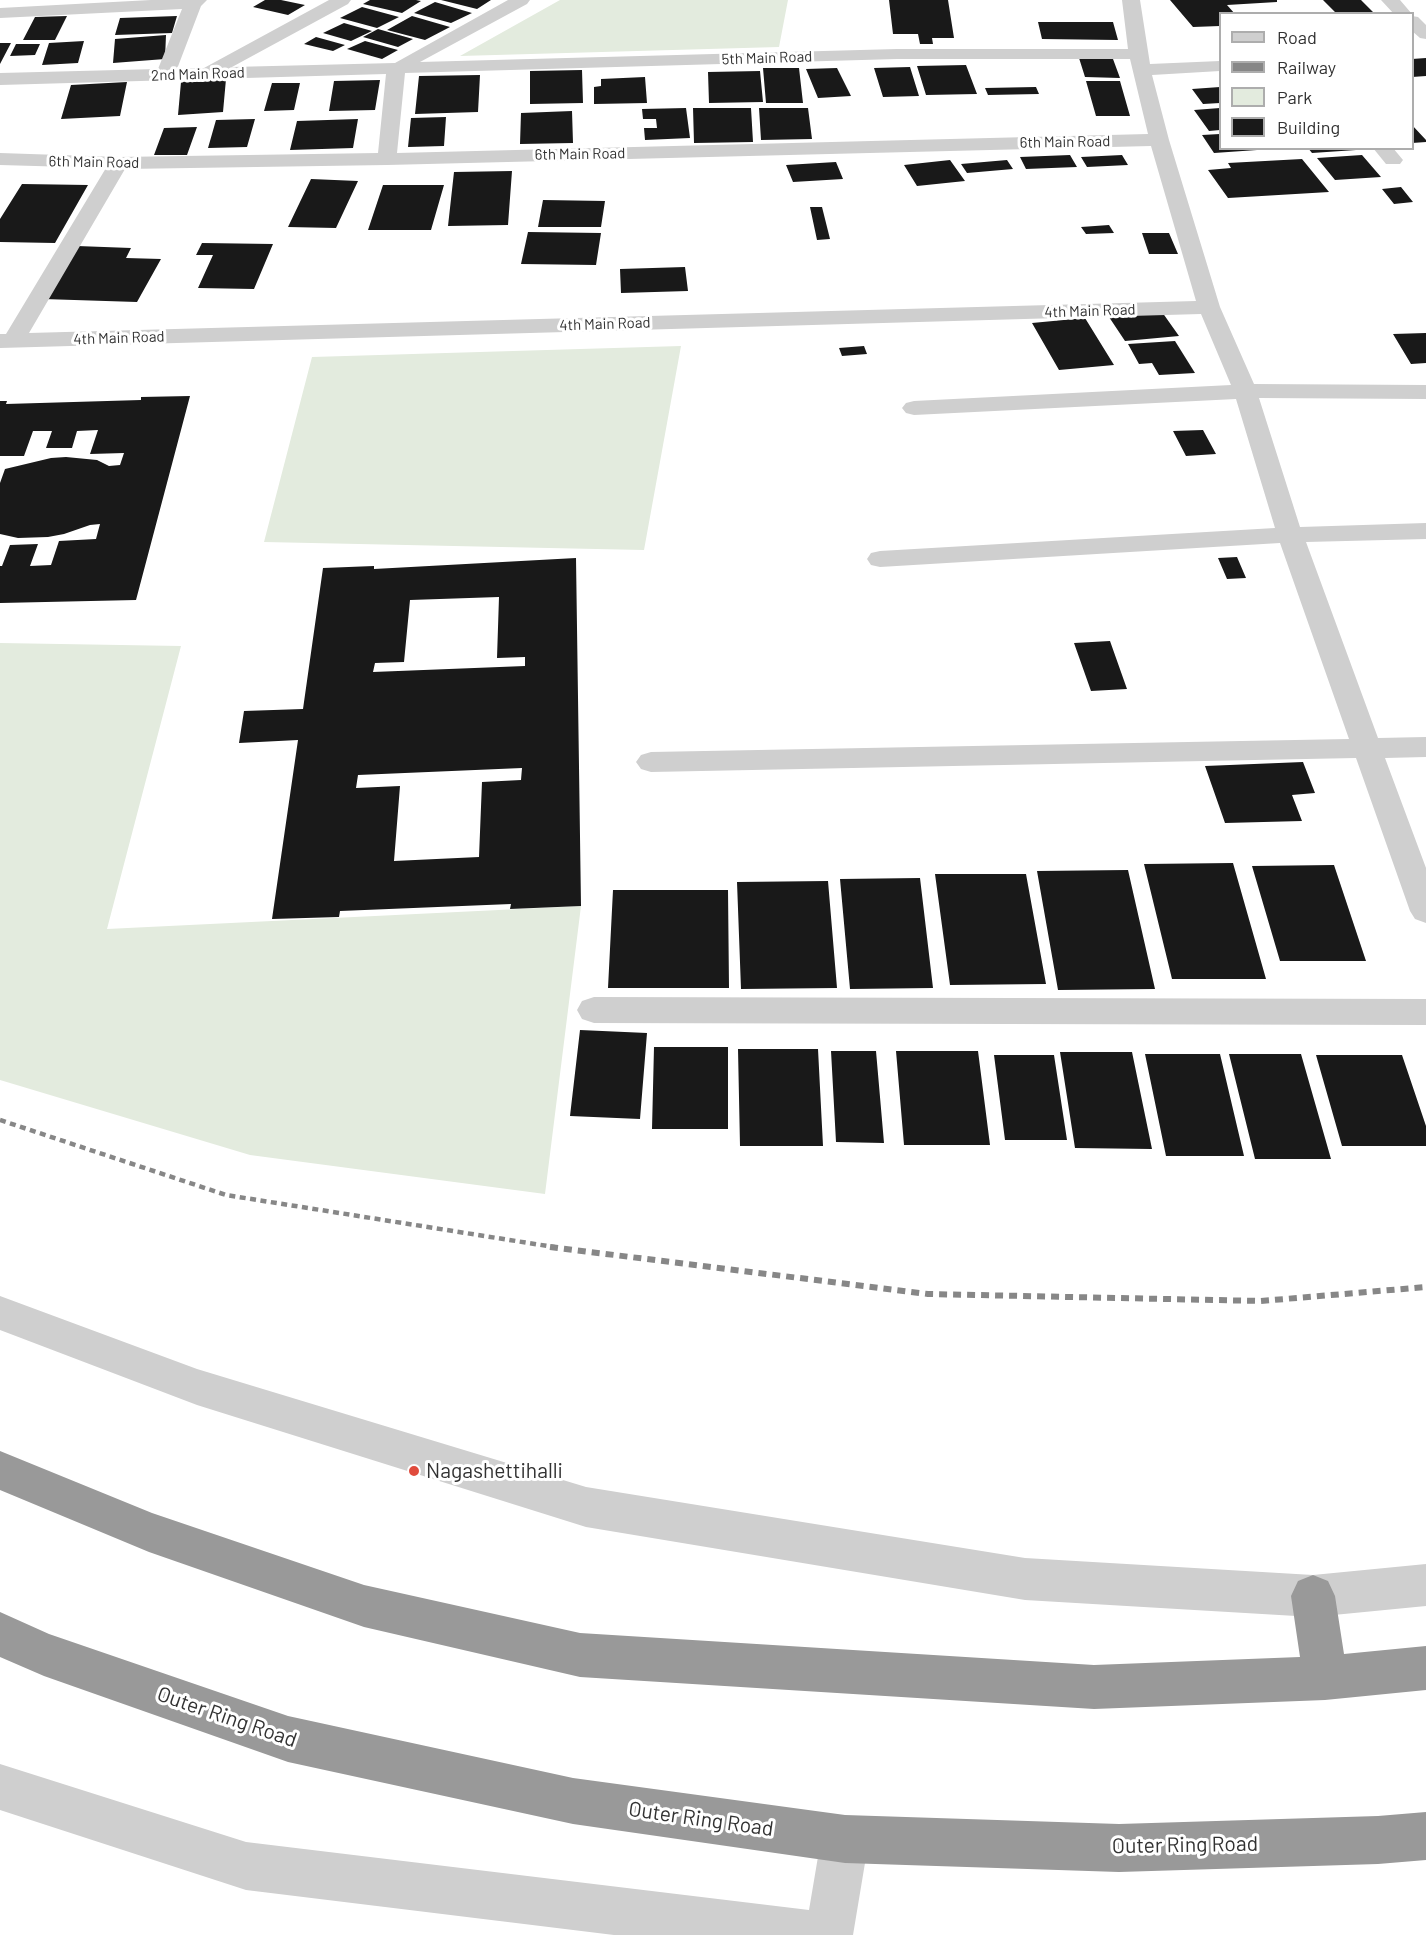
<!DOCTYPE html>
<style>
body{margin:0}
#map{position:relative;width:1426px;height:1935px;overflow:hidden;background:#fff;font-family:Barlow,sans-serif}
canvas{display:block}
.legend{position:absolute;left:1219px;top:12px;width:195px;height:138px;box-sizing:border-box;background:#fff;border:2px solid #adadad;margin:0;padding:8px 10px;list-style:none;font-size:18px;color:#323232}
.legend li{display:flex;align-items:center;gap:12px;height:30px}
.legend b{width:30px;border:2px solid #adadad}
</style>
<div id="map">
<canvas width="1426" height="1935"></canvas>
<ul class="legend">
<li><b style="height:8px;background:#cfcfcf"></b>Road</li>
<li><b style="height:8px;background:#878787"></b>Railway</li>
<li><b style="height:16px;background:#e3ebde"></b>Park</li>
<li><b style="height:16px;background:#191919"></b>Building</li>
</ul>
</div>
<script>
const g = document.querySelector('canvas').getContext('2d');
g.lineJoin = 'round';
function fill(path, color) {
  g.fillStyle = color;
  g.fill(path, 'evenodd');
}
function strokePath(path, color, width, dash) {
  g.strokeStyle = color;
  g.lineWidth = width;
  g.lineCap = dash ? 'butt' : 'round';
  g.setLineDash(dash || []);
  g.stroke(path);
}
function label(font, color, halo, rows, align = 'center') {
  g.font = font + ' Barlow,sans-serif';
  g.lineWidth = 6;
  g.setLineDash([]);
  g.textBaseline = 'middle';
  g.strokeStyle = halo;
  g.fillStyle = color;
  for (const [text, x, y, turn = 0] of rows) {
    g.save();
    g.translate(x, y);
    g.rotate((+turn || 0) * Math.PI / 180);
    g.textAlign = isNaN(turn) ? turn : align;
    if (halo) g.strokeText(text, 0, 0);
    g.fillText(text, 0, 0);
    g.restore();
  }
}
fill(new Path2D(`
 M560,0h228l-9,47 -319,9z
 M681,346l-37,204 -380,-8 48,-185z
 M0,643l181,3 -74,283 474,-23 -36,288 -295,-39 -250,-75z`), '#e3ebde');
fill(new Path2D(`
 M265,0h16l24,5 -17,10 -35,-8z
 M370,0h46l5,1 -19,12 -39,-9z
 M441,0h50l-14,9z
 M889,0h59l6,38h-22l1,6h-13l-2,-10h-25z
 M1170,0h107v2l-50,3 8,9h-15v12l-27,1z
 M1323,0h38l14,14h-38z
 M435,2l37,11 -21,10 -37,-10z
 M362,7l37,10 -22,11 -37,-10z
 M67,16l-12,24h-32l12,-23z
 M177,16l-5,17 -57,2 5,-17z
 M412,16l38,11 -25,13 -38,-10z
 M1038,22h75l5,18 -76,-1z
 M344,23l28,8 -21,10 -28,-8z
 M378,29l35,10 -15,8 -35,-10z
 M166,35l-1,24 -52,4 2,-24z
 M316,37l29,8 -12,6 -29,-7z
 M84,41l-6,22 -36,2 7,-22z
 M365,41l33,9 -16,9 -35,-10z
 M0,43h11l-11,21z
 M16,44h24l-5,11 -25,1z
 M1079,58l34,1 7,19 -35,-1z
 M1426,58v18l-14,1v-18z
 M966,65l11,29 -51,1 -9,-29z
 M910,67l9,29 -36,1 -9,-29z
 M763,68h36l4,35h-37z
 M837,68l14,28 -33,2 -12,-29z
 M582,70l1,33 -53,1v-33z
 M760,71l3,31 -54,1 -1,-31z
 M480,75l-2,37 -63,2 4,-38z
 M645,77l2,26 -53,1v-17l7,-1v-7z
 M226,79l-3,33 -45,3 3,-33z
 M380,80l-5,30 -46,1 5,-30z
 M1086,81h34l10,35h-34z
 M127,82l-7,34 -59,3 10,-34z
 M272,83h28l-6,27 -30,1z
 M1036,87l3,7 -51,1 -3,-7z
 M1220,87v16l-17,1 -11,-15z
 M686,108l4,30 -45,2 -1,-12h13l-1,-9h-13l-1,-10z
 M693,108h58l2,34 -59,1z
 M759,108h49l4,31 -51,1z
 M1220,108v22l-11,1 -15,-21z
 M572,111l1,32 -53,1 1,-31z
 M446,117l-2,29 -36,1 3,-29z
 M255,119l-8,28 -39,1 8,-28z
 M358,119l-5,29 -63,2 7,-29z
 M1412,125l14,15v2l-14,1z
 M197,127l-10,28h-33l10,-27z
 M1220,134v14l37,2 -43,3 -12,-18z
 M1308,148h48v2l-44,3z
 M1070,155l7,12 -51,2 -6,-12z
 M1122,155l6,10 -41,2 -6,-10z
 M1362,155l19,22 -46,3 -18,-22z
 M1302,159l27,33 -101,6 -20,-28 23,-2 -3,-5z
 M950,160l15,21 -48,5 -13,-21z
 M1007,160l6,9 -46,4 -6,-9z
 M836,162l7,17 -50,3 -7,-17z
 M512,171l-4,54 -60,1 6,-54z
 M311,179l47,2 -22,47 -48,-1z
 M22,184l66,1 -33,58 -55,-1v-23z
 M383,185h61l-13,45h-63z
 M1401,187l12,15 -19,2 -12,-15z
 M543,200l62,1 -4,26h-63z
 M810,207h12l8,32 -13,1z
 M1109,225l5,8 -28,1 -5,-7z
 M528,232l73,1 -5,32 -75,-1z
 M1142,233h27l9,21h-29z
 M202,243l71,1 -19,45 -56,-1 15,-33h-17z
 M77,246l54,2 -5,10 35,1 -24,43 -94,-3z
 M685,267l3,24 -67,2 -1,-24z
 M1162,312l17,24 -54,5 -16,-24z
 M1085,318l29,47 -55,5 -27,-47z
 M1426,333v30l-15,1 -18,-30z
 M1175,341l20,32 -36,2 -7,-12 -13,1 -11,-20z
 M864,346l3,8 -25,2 -3,-8z
 M190,396l-54,204 -136,3v-37h2l8,-21 28,-1 -8,22 21,-1 8,-24 37,-2 4,-15 -10,1 -26,9 -16,3 -30,1 -18,-4v-51l5,-14 46,-11 15,-1 31,3 12,6 11,-1 4,-12 -34,1 8,-24 -21,1 -5,17h-26l6,-17h-19l-9,25h-24v-55h7l-1,3 135,-4v-3z
 M1203,430l13,24 -30,2 -13,-25z
 M1237,557l9,21 -19,1 -9,-21z
 M576,558l5,348 -71,3 1,-5 -171,7 -1,6 -67,2 26,-179 -59,3 5,-32 59,-2 20,-141 51,-2v3zM499,597l-2,61 28,-1v9l-152,6 2,-9 29,-1 6,-62zM522,768l-1,12 -39,2 -3,75 -85,4 6,-75 -44,2 2,-13z
 M1110,641l17,48 -36,2 -17,-48z
 M1303,762l12,31 -23,2 10,26 -77,2 -20,-57z
 M1233,863l33,116h-94l-28,-115z
 M1334,865l32,96h-86l-28,-95z
 M1128,870l27,119 -97,1 -21,-119z
 M935,874h91l20,110 -96,1z
 M920,878l13,110 -83,1 -10,-110z
 M828,881l9,107 -96,1 -4,-107z
 M613,890h115l1,98h-121z
 M580,1030l67,3 -7,86 -70,-3z
 M654,1047h74v82h-76z
 M738,1049h80l5,97h-83z
 M831,1051h45l8,92 -48,-1z
 M896,1051h82l12,94h-86z
 M1060,1052h72l20,97 -77,-1z
 M1145,1054h75l24,102h-78z
 M1229,1054h72l30,105h-76z
 M994,1055h60l13,85h-62z
 M1316,1055h86l24,71v20h-84z`), '#191919');
fill(new Path2D(`
 M151,0h56l-6,6 -24,63 27,-1 125,-68h22l-3,4 -116,63 163,-4 113,-63h22l-3,4 -107,58 477,-13h231l-6,-49h18l10,64 70,-3v10l-68,4 17,65 51,167 34,77 172,1v14l-167,-1 41,129 126,-4v16l-120,3 72,196 48,-1v20l-41,1 41,110v55l-11,-4 -5,-8 -54,-153 -705,14 -10,-3 -5,-7 5,-7 10,-3 698,-13 -69,-196 -400,24 -9,-2 -4,-6 4,-6 9,-2 395,-23 -39,-129 -322,16 -8,-2 -4,-5 4,-5 8,-2 317,-16 -30,-71 -1201,34v-14h6l100,-166 -106,-3v-12l119,4 259,-4 8,-79 -386,11v-12l158,-4 24,-60 -182,9v-10zM897,59h233l18,75 -751,19 8,-80zM1151,146l45,155 -1167,32 96,-164 262,-4z
 M1381,0h19l12,14h-18z
 M1412,16l6,1 8,8v14l-6,-1 -8,-7z
 M1373,148h20l10,12 -3,4h-14z
 M594,997l832,2v26l-832,-2 -12,-4 -5,-9 5,-9z
 M0,1296l197,73 389,118 439,71 288,17 113,-11v42l-113,11 -288,-17 -439,-73 -389,-122 -197,-75z
 M0,1764l246,78 563,68 12,-71 7,-17 17,-7 17,7 7,17 -16,96h-239l-368,-45 -246,-80z`), '#cfcfcf');
fill(new Path2D(`
 M0,1451l152,62 212,72 216,48 514,32 206,-8 -9,-61 7,-15 15,-6 15,6 7,15 9,58 82,-8v44l-101,10 -231,9 -514,-32 -216,-50 -215,-75 -149,-62z
 M0,1612l49,22 239,82 285,62 272,37 274,9 259,-8 48,-4v48l-48,4 -259,8 -274,-9 -272,-39 -285,-62 -244,-86 -44,-19z`), '#999');
strokePath(new Path2D(`
 M0,1120l226,75 334,53`), '#878787', 4.5, [6, 4.5]);
strokePath(new Path2D(`
 M550,1247l378,47 333,7 165,-14`), '#878787', 6, [8, 6]);
for (const [x, y, r, color] of [
 [414,1471,6,"#e04b3d"]
]) {
  const dot = new Path2D();
  dot.arc(x, y, r, 0, 2 * Math.PI);
  g.fillStyle = color;
  g.fill(dot);
  strokePath(dot, '#fff', 2);
}
label('15px', '#323232', '#fff', [
 ["5th Main Road",767,58,-2],
 ["2nd Main Road",198,74,-2],
 ["6th Main Road",1065,142,-1],
 ["6th Main Road",580,154,-1],
 ["6th Main Road",94,162,1],
 ["4th Main Road",1090,311,-2],
 ["4th Main Road",605,324,-2],
 ["4th Main Road",119,338,-2]
]);
label('21px', '#323232', '#fff', [
 ["Nagashettihalli",426,1471]
], 'left');
label('21px', '#323232', '#fff', [
 ["Outer Ring Road",227,1717,19],
 ["Outer Ring Road",701,1819,8],
 ["Outer Ring Road",1185,1845,-1]
]);
</script>
